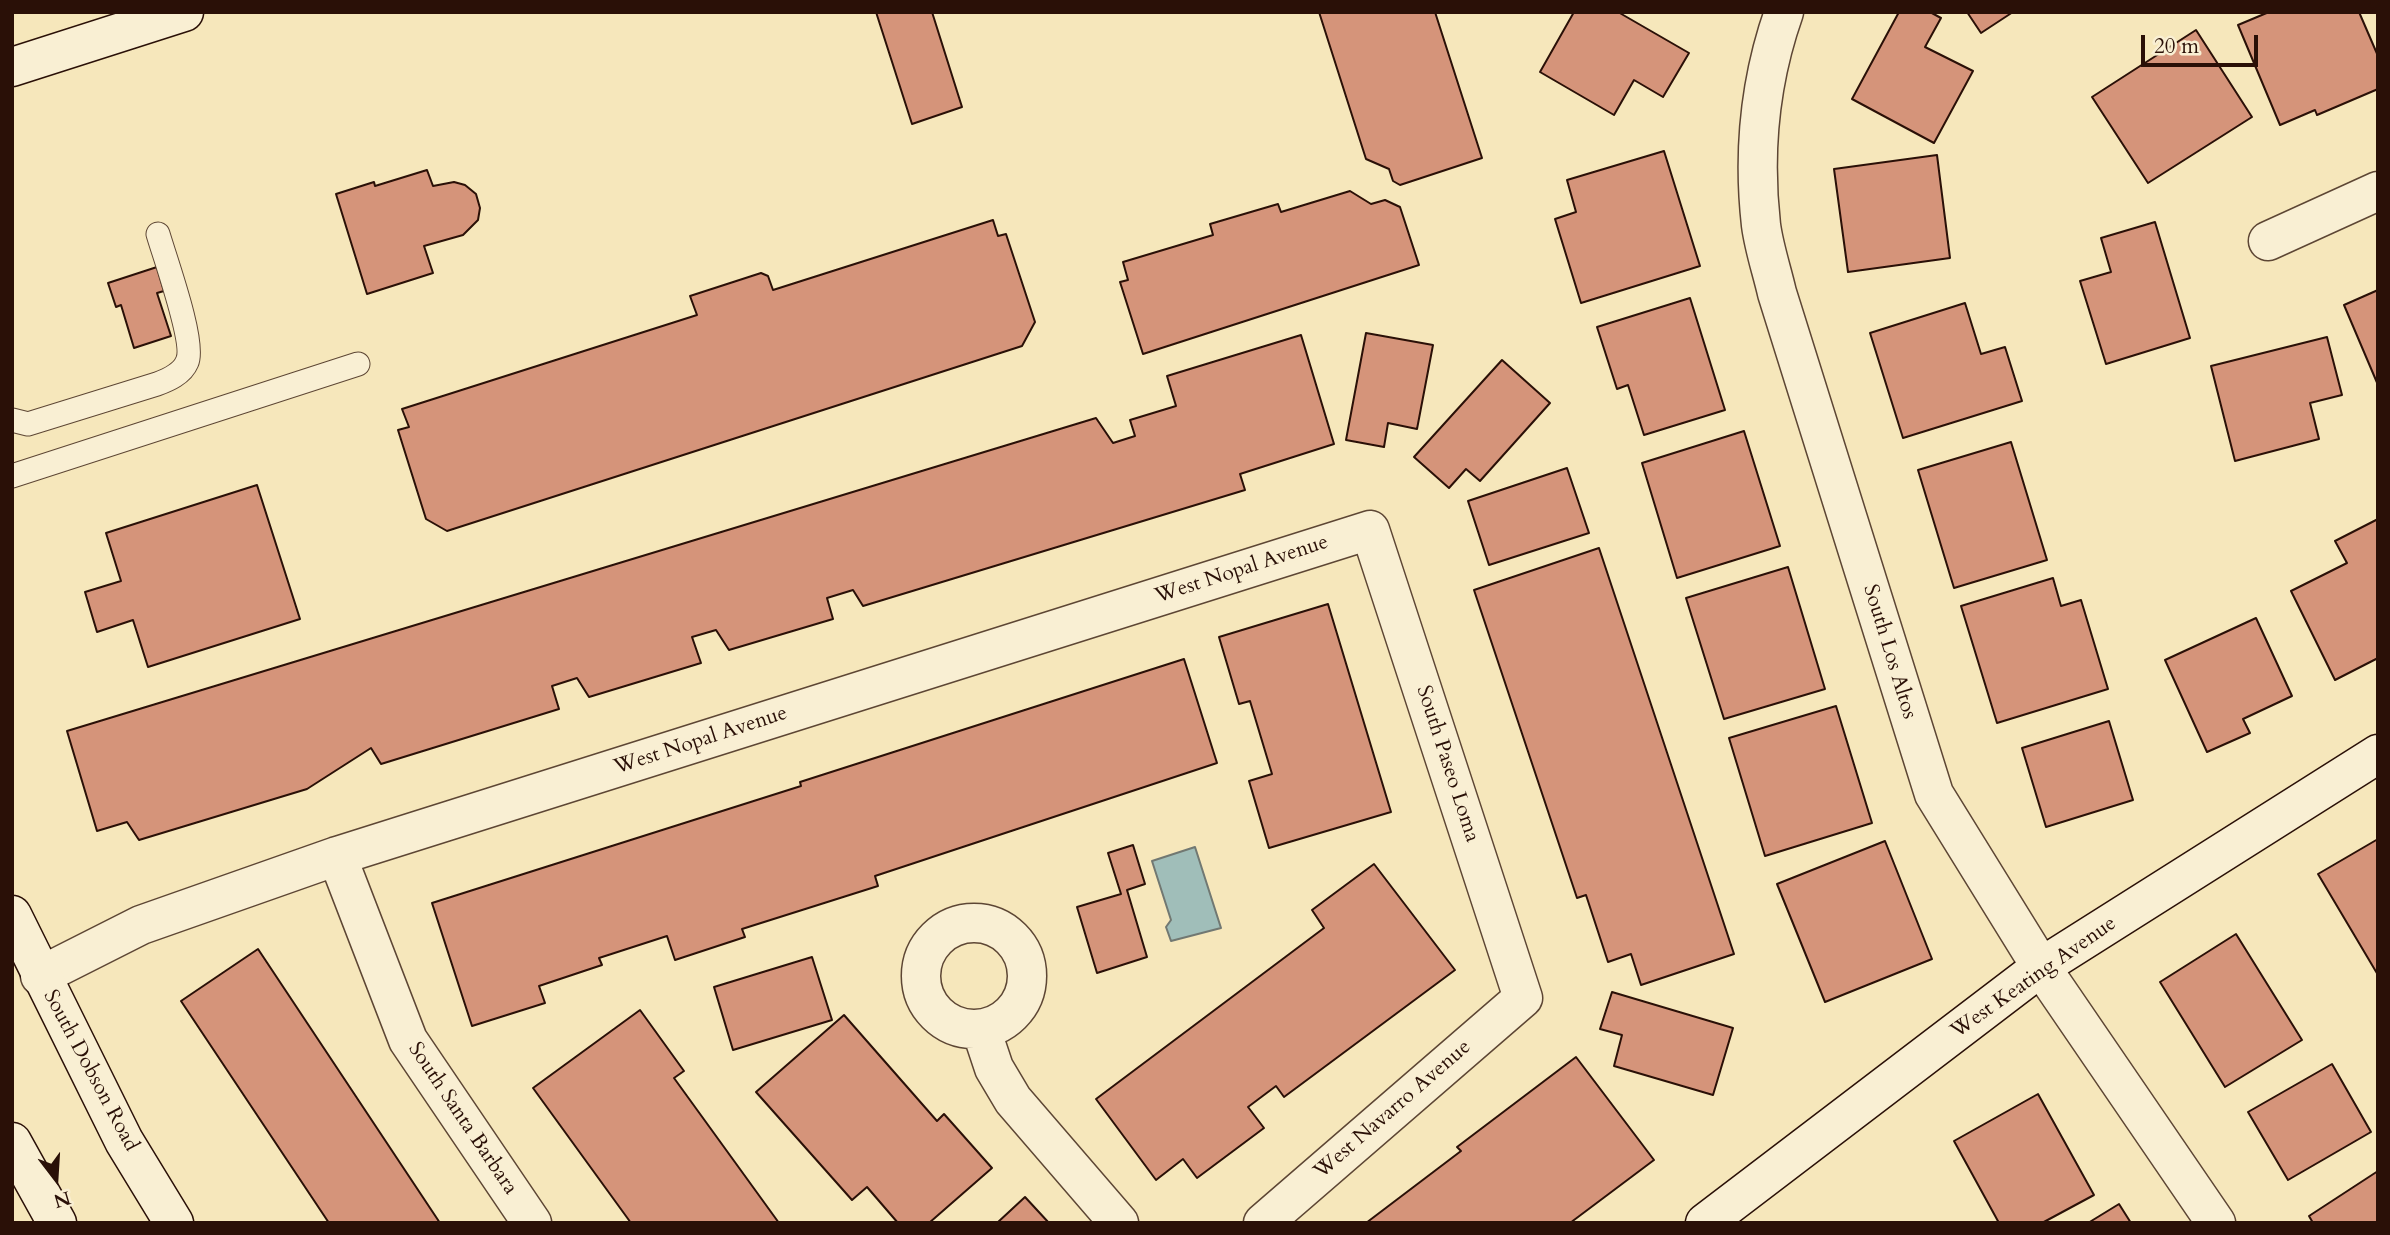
<!DOCTYPE html>
<style>
body{margin:0}
#map{position:relative;width:2390px;height:1235px;overflow:hidden;background:#f6e7bb;font-family:Cardo,serif}
canvas{display:block}
.frame{position:absolute;inset:0;border:14px solid #2a1007;pointer-events:none}
.north{position:absolute;left:21px;top:1144px;width:70px;height:70px;-webkit-text-stroke:5px #f9efd3;paint-order:stroke;rotate:163deg;font-size:19px;font-weight:700;line-height:28px;text-align:center;color:#2a1007}
.north::after{content:'';display:block;margin:auto;width:24px;height:32px;background:#2a1007;clip-path:polygon(50% 0,100% 100%,50% 72%,0 100%)}
.scale{position:absolute;left:2141px;top:35px;width:117px;height:32px;box-sizing:border-box;border:4px solid #2a1007;border-top:0;padding-left:9px;font-size:21px;line-height:24px;white-space:nowrap;color:#2a1007;-webkit-text-stroke:5px #f9efd3;paint-order:stroke}
</style>
<div id="map">
<canvas width="2390" height="1235"></canvas>
<div class="frame"></div>
<div class="north">N</div>
<div class="scale">20 m</div>
</div>
<script>
const g = document.querySelector('canvas').getContext('2d');
g.lineJoin = 'round';
function fill(path, color) {
  g.fillStyle = color;
  g.fill(path, 'evenodd');
}
function strokePath(path, color, width, dash) {
  g.strokeStyle = color;
  g.lineWidth = width;
  g.lineCap = dash ? 'butt' : 'round';
  g.setLineDash(dash || []);
  g.stroke(path);
}
function label(font, color, halo, rows, align = 'center') {
  g.font = font + ' Cardo,serif';
  g.lineWidth = 5;
  g.setLineDash([]);
  g.textBaseline = 'middle';
  g.strokeStyle = halo;
  g.fillStyle = color;
  for (const [text, x, y, turn = 0] of rows) {
    g.save();
    g.translate(x, y);
    g.rotate((+turn || 0) * Math.PI / 180);
    g.textAlign = isNaN(turn) ? turn : align;
    if (halo) g.strokeText(text, 0, 0);
    g.fillText(text, 0, 0);
    g.restore();
  }
}
const water = new Path2D(`
 M1195,847l26,81 -50,13 -5,-14 5,-7 -19,-59z`);
fill(water, '#a0beb9');
strokePath(water, '#717872', 2);
const building = new Path2D(`
 M876,12h56l30,95 -50,17z
 M1319,12h116l47,146 -82,27 -7,-4 -4,-12 -23,-10z
 M1574,12h44l71,41 -26,44 -29,-17 -20,35 -74,-43z
 M1899,12h31l11,6 -16,29 48,24 -39,72 -82,-44z
 M1967,12h46l-32,21z
 M2269,12h90l19,44v33l-61,26 -2,-5 -35,15 -42,-100z
 M2196,30l56,87 -104,66 -56,-86z
 M1664,151l36,115 -119,37 -26,-84 21,-7 -9,-32z
 M1937,155l13,103 -102,14 -14,-103z
 M427,170l6,16 21,-4 11,3 11,9 4,14 -2,12 -15,15 -39,11 9,27 -66,21 -31,-100 38,-12 1,4z
 M1350,191l21,13 14,-4 15,7 19,58 -276,89 -23,-72 8,-2 -5,-18 90,-27 -3,-11 68,-20 3,8z
 M993,220l5,16 8,-2 29,88 -13,24 -575,185 -21,-12 -28,-89 11,-3 -7,-18 295,-94 -7,-19 71,-23 7,3 5,14z
 M2155,222l35,116 -84,26 -26,-83 31,-9 -10,-34z
 M157,267l7,24 -7,2 14,43 -37,12 -13,-43 -5,2 -8,-24z
 M2378,290v95l-34,-80z
 M1690,298l35,112 -81,25 -16,-50 -11,4 -20,-62z
 M1965,303l16,51 24,-7 17,54 -119,37 -33,-105z
 M1366,333l67,12 -16,84 -29,-6 -4,24 -38,-7z
 M1301,335l33,109 -94,30 5,16 -382,116 -10,-16 -26,8 6,21 -104,31 -13,-20 -24,7 9,26 -112,34 -12,-19 -25,8 7,23 -178,55 -10,-16 -64,41 -168,51 -12,-18 -30,9 -30,-100 1029,-313 17,25 22,-7 -5,-16 46,-14 -9,-30z
 M2327,337l15,58 -32,8 9,36 -84,22 -24,-95z
 M1502,360l48,43 -70,78 -14,-12 -17,19 -35,-31z
 M1744,431l36,115 -103,32 -35,-115z
 M2011,442l36,118 -93,28 -36,-118z
 M1567,468l22,65 -100,32 -21,-64z
 M257,485l43,134 -152,48 -15,-47 -36,12 -12,-40 36,-11 -15,-48z
 M2378,519v139l-43,22 -44,-89 56,-28 -12,-22z
 M1599,548l135,406 -93,31 -10,-31 -23,8 -22,-67 -9,3 -103,-308z
 M1788,567l37,122 -101,30 -38,-121z
 M2053,578l8,28 20,-6 27,89 -111,34 -36,-117z
 M1328,604l63,208 -122,36 -20,-67 23,-7 -22,-73 -11,3 -20,-67z
 M2256,618l36,78 -49,23 7,14 -43,19 -42,-92z
 M1184,659l33,104 -342,113 3,10 -136,43 3,8 -70,23 -8,-24 -68,22 3,7 -63,21 6,17 -73,23 -40,-123 369,-117 -1,-4z
 M1836,706l36,117 -107,33 -36,-118z
 M2109,721l24,79 -87,27 -24,-79z
 M2378,839v136l-60,-101z
 M1885,841l47,118 -107,43 -48,-118z
 M1133,845l12,39 -18,6 20,67 -50,16 -20,-66 44,-13 -13,-41z
 M1374,864l81,106 -171,127 -8,-11 -28,21 16,21 -67,50 -14,-19 -27,21 -60,-81 228,-171 -12,-18z
 M2236,934l66,106 -77,47 -65,-105z
 M258,949l182,274h-111l-148,-222z
 M812,957l20,63 -99,30 -19,-63z
 M1612,992l121,36 -20,67 -99,-29 8,-31 -22,-6z
 M640,1010l44,61 -10,7 105,145h-148l-98,-135z
 M844,1015l93,106 7,-7 48,54 -63,55h-31l-31,-36 -15,13 -96,-108z
 M1576,1057l78,103 -84,63h-204l95,-72 -4,-4z
 M2332,1064l39,68 -83,48 -40,-68z
 M2038,1094l56,101 -52,28h-43l-45,-82z
 M2378,1171v52h-65l-4,-7z
 M1025,1197l24,26h-52z
 M2119,1204l12,19h-43z`);
fill(building, '#d5947a');
strokePath(building, '#2a1007', 2);
const lane = new Path2D(`
 M12,420l16,4 129,-40c11,-4 25,-10 30,-22 9,-18 -22,-104 -29,-128
 M12,476l346,-112`);
const street = new Path2D(`
 M1784,12c-24,68 -31,142 -23,213 3,23 11,46 16,68l157,501 107,173 175,256
 M2268,241l110,-50
 M337,856l71,184 124,183
 M921 976a53 53 0 1 1 106 0a53 53 0 1 1-106 0Z
 M40,976l101,-51 196,-69 1033,-326 153,468 -260,225
 M981,1029l13,39 19,32 106,123`);
const secondary = new Path2D(`
 M12,67l172,-55
 M12,915l112,226 50,82
 M12,1142l45,81
 M1705,1223l336,-256 337,-213`);
strokePath(lane, '#5d4634', 25);
strokePath(street, '#5d4634', 41);
strokePath(secondary, '#2a1007', 41);
strokePath(lane, '#f9efd3', 23);
strokePath(street, '#f9efd3', 38);
strokePath(secondary, '#f9efd3', 38);
label('21px', '#2a1007', '#f9efd3', [
 ["West Nopal Avenue",1242,570,-18],
 ["South Los Altos",1889,652,73],
 ["West Nopal Avenue",701,741,-18],
 ["South Paseo Loma",1447,764,72],
 ["West Keating Avenue",2034,978,-35],
 ["South Dobson Road",90,1071,62],
 ["West Navarro Avenue",1393,1110,-41],
 ["South Santa Barbara",462,1119,56]
]);
</script>
